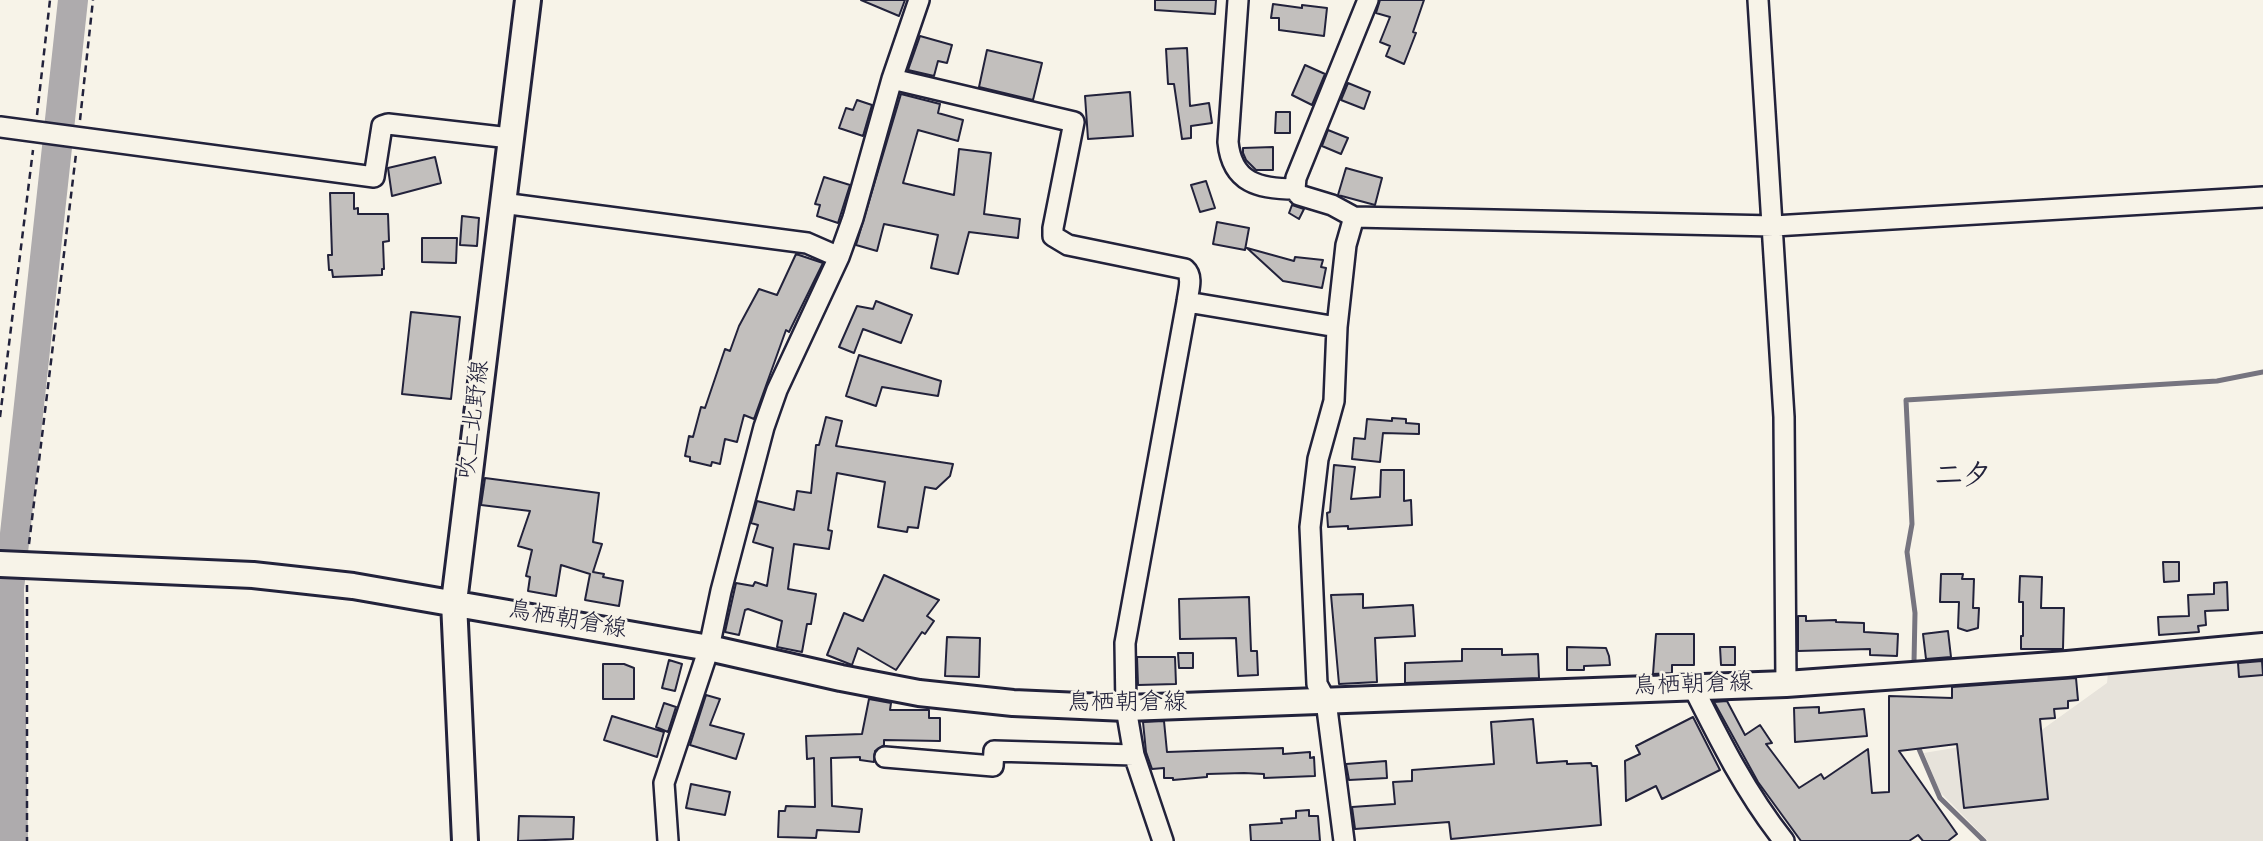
<!DOCTYPE html>
<meta charset="utf-8">
<style>
body{margin:0}
canvas{display:block;background:#f7f3e8}
</style>
<canvas width="2263" height="841"></canvas>
<script>
const g = document.querySelector('canvas').getContext('2d');
g.lineJoin = 'round';
function fill(path, color) {
  g.fillStyle = color;
  g.fill(path, 'evenodd');
}
function strokePath(path, color, width, dash) {
  g.strokeStyle = color;
  g.lineWidth = width;
  g.lineCap = dash ? 'butt' : 'round';
  g.setLineDash(dash || []);
  g.stroke(path);
}
function label(font, color, halo, rows, align = 'center') {
  g.font = font + ' "Indie Flower","Klee One",sans-serif';
  g.lineWidth = 5;
  g.setLineDash([]);
  g.textBaseline = 'middle';
  g.strokeStyle = halo;
  g.fillStyle = color;
  for (const [text, x, y, turn = 0] of rows) {
    g.save();
    g.translate(x, y);
    g.rotate((+turn || 0) * Math.PI / 180);
    g.textAlign = isNaN(turn) ? turn : align;
    if (halo) g.strokeText(text, 0, 0);
    g.fillText(text, 0, 0);
    g.restore();
  }
}
fill(new Path2D(`
 M2263,655v186h-275l-48,-49 -16,-39 112,-19 71,-51 1,-10z`), '#e7e3db');
strokePath(new Path2D(`
 M1914,662l1,-49 -8,-61 5,-28 -6,-124 311,-19 46,-9
 M1916,742l24,56 44,43`), '#76747f', 5);
strokePath(new Path2D(`
 M13,841l-4,-252 64,-589`), '#aeabad', 30);
const building = new Path2D(`
 M861,0h44l-6,16z
 M1155,0h61l-1,14 -60,-4z
 M1380,0h44l-11,32 3,1 -12,31 -18,-8 4,-10 -10,-4 10,-25 -14,-4z
 M1273,4l29,4v-3l25,3 -3,28 -45,-6v-12h-8z
 M920,36l32,9 -5,18 -9,-2 -4,15 -26,-6z
 M1187,48l3,58 19,-3 3,20 -21,3v12l-9,1 -8,-55h-6l-2,-35z
 M987,50l55,13 -9,37 -54,-13z
 M1305,65l20,9 -13,31 -20,-10z
 M1348,83l22,9 -6,17 -23,-9z
 M1130,92l3,44 -45,3 -3,-43z
 M901,94l39,10 -2,9 25,7 -5,21 -40,-11 -15,53 51,12 5,-46 32,4 -7,61 36,5 -2,19 -49,-6 -11,42 -27,-6 7,-33 -54,-11 -7,27 -21,-6z
 M857,100l15,5 -9,31 -24,-8 7,-20 7,2z
 M1276,112h14v21h-15z
 M1328,130l20,8 -7,16 -19,-8z
 M1273,147v23h-17l-10,-10 -3,-7v-5z
 M435,157l6,26 -49,13 -4,-28z
 M1346,168l36,10 -7,27 -37,-10z
 M824,177l26,8 -12,38 -21,-7 3,-11 -5,-1z
 M1206,181l9,27 -15,4 -9,-27z
 M330,193h24v16l4,-1v6h30l1,27 -6,1 1,27h-2v6l-49,2 -1,-7h-3l-1,-15h4z
 M1292,205l12,4 -5,10 -10,-6z
 M462,216l17,2 -2,28 -17,-1z
 M1217,222l32,6 -4,22 -32,-6z
 M422,238h35l-1,25 -34,-1z
 M1247,248l47,13 1,-4 28,3 -2,7 5,1 -4,20 -39,-7z
 M796,254l27,9 -34,69 -3,-2 -32,89 -10,-4 -7,27 -12,-3 -5,25 -8,-2 -1,4 -21,-5v-4l-5,-1 4,-20 4,1 8,-30 4,1 20,-59 5,2 9,-25 20,-37 18,6z
 M876,301l36,14 -11,28 -38,-14 -9,24 -15,-6 18,-41 16,3z
 M411,312l49,5 -9,82 -49,-5z
 M859,355l82,26 -3,15 -56,-9 -6,19 -30,-10z
 M826,417l16,4 -6,25 117,18 -3,12 -14,13 -11,-2 -7,41 -10,-1 -1,5 -29,-5 7,-45 -48,-9 -9,57 4,1 -3,18 -35,-5 -6,45 28,5 -5,30h-4l-5,28 -25,-5 5,-26 -34,-12 -3,1 -6,25 -14,-3 11,-49 17,3 2,-4 12,4 6,-38 -20,-6 5,-17 -7,-2 6,-22 37,9 3,-19 14,2 5,-48h3z
 M1392,418l14,1v4l13,1v10l-36,-1 -3,29 -28,-3 2,-21 11,1 2,-20 25,2z
 M1334,465l21,2 -4,32 29,-2 1,-27h23v31l7,-1 1,25 -64,4v-3l-20,1 -1,-14 3,-1z
 M485,478l114,15 -6,49 9,2 -9,28 11,2 -1,3 20,4 -4,25 -34,-6 5,-26 -29,-9 -5,31 -28,-5 2,-14 -4,-1 6,-26 -14,-4 12,-35 -49,-6z
 M2163,562h16v19l-15,1z
 M1941,574h22l-1,5h12l-1,29h6l-1,20 -11,3 -9,-3 1,-26h-19z
 M884,575l55,25 -12,16 7,5 -9,13 -3,-2 -26,38 -38,-22 -6,17 -25,-10 17,-42 19,8z
 M2020,576l22,1 -1,31h23l-1,41h-42v-13h2v-34h-4z
 M2227,582l1,28 -23,1 1,14 -8,1 1,6 -40,3 -1,-18 31,-1 -1,-21 26,-1v-11z
 M1363,594v14l50,-3 2,31 -40,2 2,44 -38,2 -8,-89z
 M1249,597l2,54h6l1,24 -20,1 -2,-38 -56,1 -1,-40z
 M1798,616h8v5l30,-1v2l28,1v9l34,2 -1,22 -27,-1v-6l-72,2z
 M1948,631l3,26 -25,2 -3,-25z
 M1656,634h38v31h-22v8l-19,1z
 M947,637l33,1 -1,39 -34,-1z
 M1567,647l39,1 3,8 1,9 -26,1v4h-17z
 M1720,647h15v18h-14z
 M1462,649h40v6l36,-1 1,24 -134,5v-20l57,-2z
 M1178,653h15v15h-14z
 M1137,657h38l1,27 -38,1z
 M669,660l13,4 -7,27 -13,-3z
 M2262,661l1,14 -24,2 -1,-14z
 M603,664h21l10,4v31h-31z
 M2076,678l2,22 -10,1v7l-14,1 1,9 -15,1 8,80 -84,9 -7,-64 -58,7 58,83 -9,7h-25l-5,-6 -9,6h-108l-43,-59 -44,-80 13,-1 18,34 15,-10 12,18 -6,1 33,44 22,-14 3,5 44,-30 4,44 17,-1v-96l63,2v-11z
 M706,695l14,4 -10,26 34,9 -8,25 -46,-14z
 M869,699l22,4 -1,7h39v8h11v23l-56,-1v5l-9,6 -1,11 -14,-2v-3l-29,1 1,48 30,3 -3,23 -42,-2 -1,8 -38,-1 1,-26h6l1,-5 29,1 -1,-49 -7,1 -1,-23 56,-2z
 M664,703l12,4 -8,25 -12,-5z
 M1819,707v6l45,-4 3,27 -72,6 -1,-34z
 M612,716l52,16 -7,25 -53,-17z
 M1693,717l27,53 -58,29 -6,-13 -30,15 -1,-40 15,-7 -4,-8z
 M1533,719l4,44 30,-2v3l24,-1 1,3h5l4,59 -150,14 -2,-17 -94,7 -3,-22 43,-3 -2,-22 19,-1v-11l82,-6 -3,-42z
 M1164,721l3,31 116,-4v6l27,-2v6l4,-1 1,19 -51,2v-4l-20,-1 -37,1v3l-34,3v-2h-9v-10l-12,1 -6,-17 -3,-30z
 M1386,761l1,17 -38,2 -3,-16z
 M691,784l39,8 -5,23 -39,-7z
 M1309,810v6h9l2,25h-69l-1,-16 32,-2 -1,-4 15,-1v-7z
 M519,816l55,1 -1,22 -55,2z`);
fill(building, '#c2bfbd');
strokePath(building, '#22223b', 2);
const minor = new Path2D(`
 M1238,0l-10,142c4,41 31,47 67,47l4,6 33,10 22,12 420,9 489,-29
 M1758,0l26,417 2,267
 M892,79l182,43 -21,106v8l15,9 117,24c9,8 3,22 2,33l-62,341 1,65 8,47 29,86
 M0,127l374,50 8,-51 6,-2 122,14
 M1295,189l1,-11 72,-178
 M502,203l305,40 32,14
 M1187,302l150,25
 M1693,687c27,54 53,106 91,154
 M885,757l108,9 1,-15 140,4
 M668,841l-4,-58 45,-135 12,-57 43,-164 13,-37 62,-133 14,-39 39,-139 27,-79
 M1344,841l-18,-140 -9,-17 -7,-157 8,-68 16,-58 3,-74 9,-82 8,-28`);
const major = new Path2D(`
 M0,564l253,11 100,11 356,62 132,30 78,15 94,10 113,5 660,-24 281,-20 196,-18
 M465,841l-11,-239 74,-602`);
strokePath(minor, '#22223b', 24);
strokePath(major, '#22223b', 30);
strokePath(new Path2D(`
 M37,115l13,-115
 M80,120l13,-120
 M0,417l33,-267
 M29,544l47,-390
 M27,585v256`), '#22223b', 2.5, [7, 5]);
strokePath(minor, '#f7f3e8', 19);
strokePath(major, '#f7f3e8', 24);
label('24px', '#22223b', '#f7f3e8', [
 ["吹上北野線",476,420,-83],
 ["鳥栖朝倉線",567,622,10],
 ["鳥栖朝倉線",1693,687,-2],
 ["鳥栖朝倉線",1127,705]
]);
label('bold 28px', '#22223b', '#f7f3e8', [
 ["二夕",1963,479]
]);
</script>
